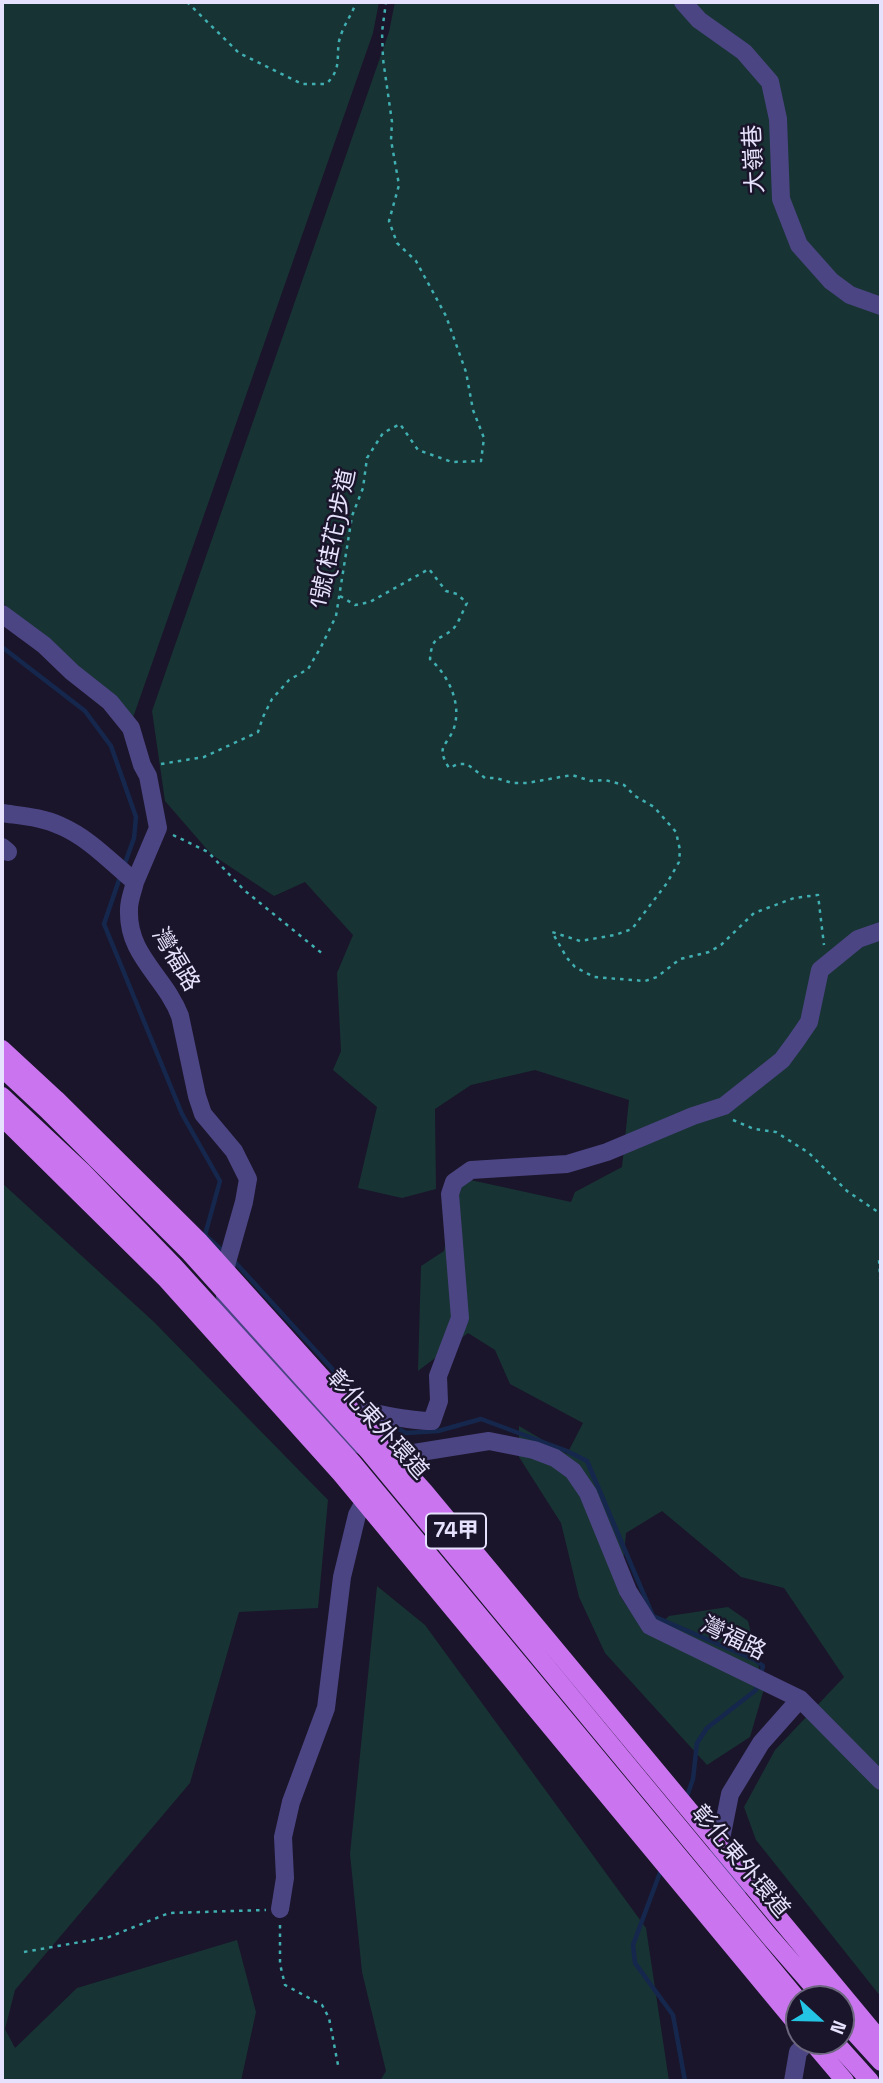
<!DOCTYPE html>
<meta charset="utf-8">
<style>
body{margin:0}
#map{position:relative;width:883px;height:2083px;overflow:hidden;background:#1a152a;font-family:"Space Grotesk",sans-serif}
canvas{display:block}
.frame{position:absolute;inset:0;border:4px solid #e6e1fc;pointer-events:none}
.north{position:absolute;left:785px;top:1985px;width:70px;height:70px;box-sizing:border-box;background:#1a152a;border:2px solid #6c677e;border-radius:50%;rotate:112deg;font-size:19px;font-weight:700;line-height:28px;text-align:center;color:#e6e1fc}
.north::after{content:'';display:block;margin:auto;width:24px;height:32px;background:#24c4e5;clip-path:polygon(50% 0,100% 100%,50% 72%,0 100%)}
</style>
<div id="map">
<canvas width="883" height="2083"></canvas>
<div class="frame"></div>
<div class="north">N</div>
</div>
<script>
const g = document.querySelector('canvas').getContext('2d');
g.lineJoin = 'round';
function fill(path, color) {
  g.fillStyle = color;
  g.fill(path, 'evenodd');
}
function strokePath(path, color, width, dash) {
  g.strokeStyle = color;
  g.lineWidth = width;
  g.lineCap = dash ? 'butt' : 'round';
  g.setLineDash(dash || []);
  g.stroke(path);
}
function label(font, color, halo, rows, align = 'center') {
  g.font = font + ' "Space Grotesk","Noto Sans TC",sans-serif';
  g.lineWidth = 5;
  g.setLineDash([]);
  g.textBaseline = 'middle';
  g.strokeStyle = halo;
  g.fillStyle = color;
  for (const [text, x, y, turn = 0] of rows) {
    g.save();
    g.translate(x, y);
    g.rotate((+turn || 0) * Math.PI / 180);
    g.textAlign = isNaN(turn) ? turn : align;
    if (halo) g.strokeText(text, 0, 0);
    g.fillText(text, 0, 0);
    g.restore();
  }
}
fill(new Path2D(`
 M2,2h377l-6,31 -244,696 -127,-127z
 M395,2h486v1995l-125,-157 -12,-33 31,-57 69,-73 -60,-89 -43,-11 -79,-66 -36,22 -6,63 27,39 22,-19 59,-9 20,14 16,68 -14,48 -43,28 -102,-112 -26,-56 -18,-74 -42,-66v-31l48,28 16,-31 -73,-39 -15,-34 -27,-17 -50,38 3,-105 23,-15 13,-74 114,25 4,-10 47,-25 7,-67 -94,-30 -64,15 -36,24 1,80 -34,9 -44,-10 19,-81 -44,-37 8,-19 -4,-78 16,-38 -48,-53 -31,14 -63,-42 -46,-53 -13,-90 237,-679z
 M2,1183l152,139 174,178 -10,108 -79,4 -49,171 -175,207 -10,39 10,19 62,-60 160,-48 19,72 -15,69h-239z
 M377,1586l48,39 221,303 23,153h-289l6,-10 -24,-99 -12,-118z`), '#183334');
strokePath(new Path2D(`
 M2,647l83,64 26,35 25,71 -2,21 -10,28
 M120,877l-16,47 78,190 38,67 -15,54 20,18
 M234,1261l133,146
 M388,1423l18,10 32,-2 43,-12 86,32 20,10 66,155 102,44 8,6 -2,8
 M686,1799l7,-20 4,-36 10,-15 49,-38 2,-8
 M661,1870l-28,75 2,18 38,52 12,66`), '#16274d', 4.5);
strokePath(new Path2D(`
 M187,2l52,51 63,31h24c19,-17 7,-32 16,-52 4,-11 11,-19 14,-30
 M340,596l15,9 15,-3 59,-33 17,22 11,3 10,9c-4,7 -8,20 -14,26 -13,12 -21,5 -23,30 18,16 32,44 24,69 -7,19 -19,17 -5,40l9,-4h9l18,14h11l16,5h15l45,-8 19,6 14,-1 19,5 11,11 19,11 22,25 4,18 -1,12 -12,21 -35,46 -17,6 -35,6 -28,-9 15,26 8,9 19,10 51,4 12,-4 23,-18 29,-7 12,-7 33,-32 40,-15 24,-3 6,50
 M161,764l43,-7 54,-25 5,-15 9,-18 17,-19 19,-11 13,-22 15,-31 16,-100 11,-28 4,-30 16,-25 17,-9 18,26 34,12 29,-1 3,-23 -11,-28 -7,-38 -20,-56 -30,-55 -19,-18 -8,-22 10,-36 -8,-45 1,-18 -9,-63 -1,-27 4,-30
 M173,835l35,17 36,38 80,65
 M733,1120l21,9 22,3 33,21 38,38 34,23
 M881,1252l-2,8 2,31
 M280,1925v39l5,21 37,20 7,13 9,47
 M24,1952l85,-15 60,-24 97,-3`), '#40afb1', 2.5, [3.5, 5]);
strokePath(new Path2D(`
 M683,2l16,18 45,32 26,30 8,37 3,80 18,46 32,36 19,14 31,11
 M2,614l42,31 28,27 38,30 21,26 11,37 6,11 10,52 -23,54
 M2,813c20,3 40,4 59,13 28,12 51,37 74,56 -2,9 -6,18 -6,27 -2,47 36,67 51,107l17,80 6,18 31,37 14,28 -4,23 -17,60 -3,16 1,18 16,27 82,92 21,23 45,19 100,-16 45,9 21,8 18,13 15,22 40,98 22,35 150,73 81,82
 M2,847l6,5
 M352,1422l13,-10c23,3 44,9 67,9l7,-20 -1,-25 22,-58 -10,-124 4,-12 17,-12 96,-6 40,-12 86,-36 31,-10 58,-46 14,-19 13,-19 11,-52 38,-31 23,-8
 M737,1890l-7,-9 -11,-32 11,-55 31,-51 39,-44
 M280,1909l5,-31 -2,-41 8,-35 35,-94 16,-131 15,-62 13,-24
 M793,2081l5,-29 10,-11`), '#4c4584', 18);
strokePath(new Path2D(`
 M2,1049l54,50 144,143 224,249 457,550
 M2,1068l45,42 143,143 179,199 401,485 54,62
 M2,1096l80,75 93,96 177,195 447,539
 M2,1117l163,161 176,196 458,553
 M841,2018l40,44
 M811,2041l34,40
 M834,2041l36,40`), '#ca75ef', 18);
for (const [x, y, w] of [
 [456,1531,60]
]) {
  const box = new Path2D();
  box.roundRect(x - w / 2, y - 17.5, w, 35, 5);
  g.fillStyle = '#1a152a';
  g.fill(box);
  strokePath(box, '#e6e1fc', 2);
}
label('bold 21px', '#e6e1fc', null, [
 ["74甲",456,1531]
]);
label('23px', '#e6e1fc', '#1a152a', [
 ["大嶺巷",755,159,-93],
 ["1號(桂花)步道",334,539,-78],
 ["灣福路",175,960,59],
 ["彰化東外環道",377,1425,48],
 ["灣福路",733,1639,26],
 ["彰化東外環道",740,1862,50]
]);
</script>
